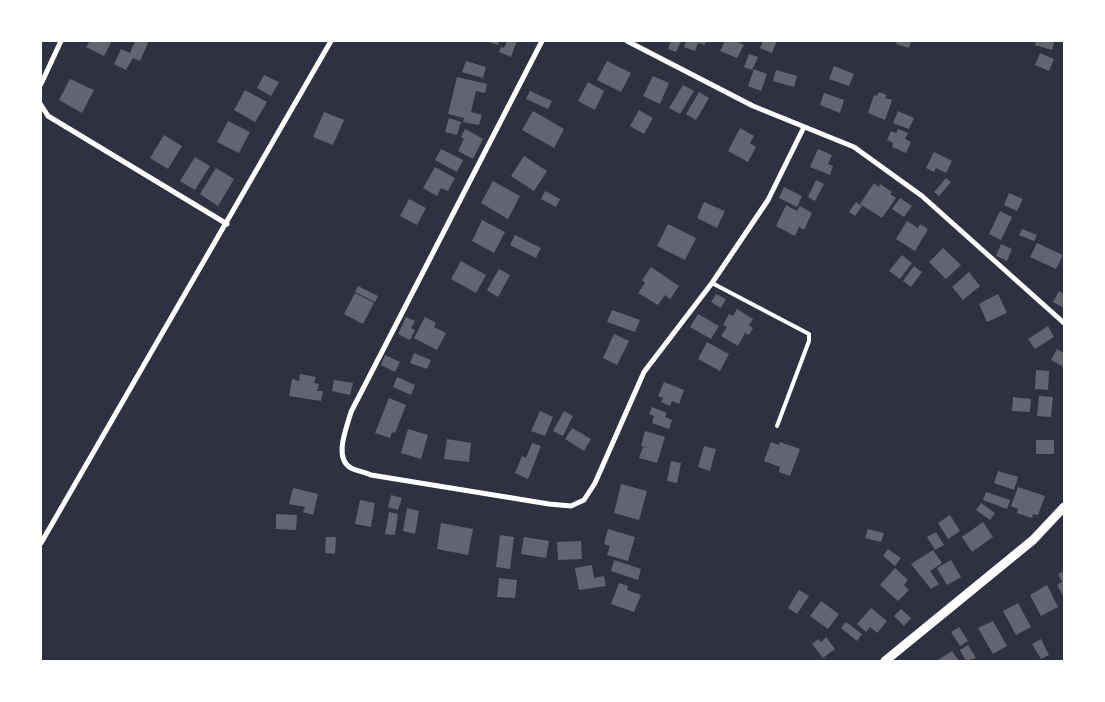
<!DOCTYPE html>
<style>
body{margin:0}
#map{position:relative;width:1105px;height:702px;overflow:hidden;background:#2d3142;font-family:"DejaVu Sans",sans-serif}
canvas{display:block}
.frame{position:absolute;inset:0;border:42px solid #fff;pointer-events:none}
</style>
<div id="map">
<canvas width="1105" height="702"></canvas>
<div class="frame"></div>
</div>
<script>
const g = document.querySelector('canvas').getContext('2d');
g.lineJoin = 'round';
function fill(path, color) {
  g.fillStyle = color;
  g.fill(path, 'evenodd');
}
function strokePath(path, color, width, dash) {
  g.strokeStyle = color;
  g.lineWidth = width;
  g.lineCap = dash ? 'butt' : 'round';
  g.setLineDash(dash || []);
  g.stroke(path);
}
fill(new Path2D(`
 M90,41h22l-8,15 -18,-9z
 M135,41h14l-9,20 -7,-3 -7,12 -12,-6 7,-15 9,4z
 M485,41h14l-1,4z
 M507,41h10l-6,16 -12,-5 2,-5 3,1z
 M671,41h10l-5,11 -8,-3z
 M686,41h20l-1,4 -7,-2 -3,8 -11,-4z
 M725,41h11l8,4 -7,13 -17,-7z
 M763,41h14l-5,12 -12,-5z
 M897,41h14l-2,7 -13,-4z
 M1036,41h16l2,2 -2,7 -17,-5z
 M1040,53l14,6 -5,12 -14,-6z
 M749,54l9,3 -6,13 -8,-3z
 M466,61l20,6 -3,11 -21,-6z
 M607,61l24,12 -10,19 -24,-12z
 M834,66l20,8 -5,12 -20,-7z
 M754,69l13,5 -6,17 -13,-5z
 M776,70l21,6 -3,11 -21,-6z
 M264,75l15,7 -8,14 -14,-8z
 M653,76l16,7 -9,21 -17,-8z
 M457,77l30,7 -2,9 -9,-2 -5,21 11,3 -3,10 -16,-3 1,-4 -16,-4z
 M70,79l24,11 -12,23 -23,-13z
 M588,82l16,9 -9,19 -17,-9z
 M683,85l11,6 -14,23 -11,-6z
 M245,90l22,12 -12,20 -21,-12z
 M530,91l22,10 -4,8 -22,-10z
 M699,92l10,6 -13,22 -10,-6z
 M879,92l8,3 -2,3 7,2 -7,20 -17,-7 6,-18 3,1z
 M824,93l20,7 -4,13 -20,-8z
 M639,110l14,8 -9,16 -14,-8z
 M533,111l31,18 -10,19 -32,-18z
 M898,111l16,7 -5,11 -16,-6z
 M324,112l20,8 -11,25 -20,-8z
 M449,118l12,4 -4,13 -12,-3z
 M228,121l22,11 -11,21 -22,-11z
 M740,128l14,8 -4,7 6,4 -8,15 -20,-11z
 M465,129l18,10 -10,20 -15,-8 6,-12 -3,-2z
 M898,129l10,4 -3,6 6,3 -5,11 -14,-6 1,-4 -6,-3 4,-9 5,2z
 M164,135l18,11 -14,23 -18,-11z
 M441,149l22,11 -6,12 -22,-12z
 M818,149l14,6 -4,9 5,2 -3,9 -20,-8z
 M934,152l18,9 -6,12 -10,-5 -2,4 -8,-4z
 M524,156l23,15 -13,20 -23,-15z
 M195,157l15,9 -15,24 -15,-9z
 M435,167l20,11 -7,13 -7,-3 -4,8 -14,-8z
 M216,168l18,11 -16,27 -18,-12z
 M946,178l5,4 -12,14 -5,-4z
 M816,180l8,4 -9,17 -7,-4z
 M493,181l27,15 -12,23 -27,-16z
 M874,183l5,4 1,-3 12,8 -2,2 6,4 -14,20 -22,-14z
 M784,187l18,9 -5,11 -18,-9z
 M545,191l15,8 -4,8 -15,-8z
 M1009,193l14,6 -6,12 -13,-6z
 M900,198l12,8 -8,11 -12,-8z
 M409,199l17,9 -9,17 -17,-9z
 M704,202l21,9 -8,17 -20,-10z
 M856,202l6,4 -7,10 -6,-4z
 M786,205l11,6 3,-5 12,7 -8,17 -5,-3 -4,9 -19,-10z
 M1000,211l12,6 -11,23 -12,-6z
 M482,220l23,12 -11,21 -22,-12z
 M907,221l11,7 2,-4 8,5 -13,22 -19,-12z
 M668,224l28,14 -11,22 -28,-14z
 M1022,229l15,6 -3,6 -15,-6z
 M515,235l26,13 -5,10 -26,-13z
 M1037,243l26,12 -7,14 -26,-12z
 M1001,244l11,5 -5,12 -11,-5z
 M943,248l18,17 -15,14 -17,-17z
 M902,255l10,8 -12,16 -11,-8z
 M461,261l25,14 -10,18 -25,-14z
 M914,266l8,6 -11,15 -8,-6z
 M651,267l28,19 -9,13 -5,-4 -7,10 -20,-12 7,-10 -3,-3z
 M499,269l11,6 -12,22 -11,-7z
 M969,272l11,14 -17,14 -11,-13z
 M358,286l20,10 -3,6 -20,-10z
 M1059,291l5,3v14l-11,-6z
 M355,293l19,10 -11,21 -19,-10z
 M716,294l10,5 -5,9 -10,-6z
 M998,294l9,19 -20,9 -8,-18z
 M737,309l16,10 -4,6 4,3 -4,7 -4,-2 -7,13 -17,-10 6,-9 -4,-2 6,-11 4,2z
 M612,310l28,10 -5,12 -28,-10z
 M698,314l21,12 -8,13 -21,-12z
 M406,317l9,4 -4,7 4,2 -5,10 -12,-6z
 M425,317l11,6 -2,4 12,6 -9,17 -23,-12z
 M1048,326l6,11 -19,12 -7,-10z
 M614,334l15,7 -12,24 -14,-7z
 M707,342l22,12 -9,17 -22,-12z
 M1057,349l7,4v14l-13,-7z
 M414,353l17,7 -4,9 -17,-6z
 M385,355l15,7 -5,10 -14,-7z
 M1036,370l13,1 -1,19 -13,-1z
 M300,374l16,3 -2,6 5,1 -2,7h6l-2,10 -32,-5 3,-17 7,2z
 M397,377l18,8 -4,10 -18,-8z
 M334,380l19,3 -3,12 -18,-4z
 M664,382l20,8 -5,14 -7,-3 -2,5 -9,-4 2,-4 -5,-2z
 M1039,396l14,1 -2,20 -14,-1z
 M1013,397l18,2 -1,13 -18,-1z
 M389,398l17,7 -11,28 -3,-1 -2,6 -15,-5z
 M652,407l15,6 -2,4 7,3 -3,9 -17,-6 2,-7 -5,-2z
 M540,411l13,6 -8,19 -14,-5z
 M564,411l9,5 -10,20 -10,-5z
 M572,428l19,11 -7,12 -19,-12z
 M408,429l20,6 -7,24 -20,-6z
 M645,431l20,6 -8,26 -18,-5 4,-11 9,2 -11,-3z
 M447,439l24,4 -2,19 -25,-3z
 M1036,440h18v14h-18z
 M771,442l8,3 1,-3 20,7 -10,27 -11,-4 1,-5 -16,-6z
 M532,443l9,3 -13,33 -13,-6 7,-17 4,2z
 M704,446l12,3 -6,22 -12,-4z
 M671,461l10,2 -4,20 -10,-2z
 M998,471l20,6 -4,13 -20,-7z
 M621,484l26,7 -8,29 -25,-7z
 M1018,487l27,9 -7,19 -5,-1 -1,4 -15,-5 1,-4 -7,-3z
 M293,488l25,6 -5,21 -10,-3 2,-5 -16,-3z
 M986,492l24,8 -3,9 -24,-9z
 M391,495l11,3 -4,12 -10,-3z
 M360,500l15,3 -4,24 -16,-3z
 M981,503l14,10 -5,7 -14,-10z
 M407,508l12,3 -4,23 -12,-3z
 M389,512l9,2 -3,21 -10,-1z
 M276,514l21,1 -1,15 -20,-1z
 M950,515l10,16 -12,8 -10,-16z
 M983,522l10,15 -21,15 -10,-15z
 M441,523l32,6 -5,26 -31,-6z
 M608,529l27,8 -7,24 -21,-6 3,-9 -6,-2z
 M868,529l16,4 -3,9 -16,-4z
 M936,532l8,13 -9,5 -8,-13z
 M500,535l14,2 -4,32 -14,-2z
 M326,537h10l-1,17 -10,-1z
 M524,537l25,4 -3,17 -25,-4z
 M581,541l1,18 -24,1 -1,-18z
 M888,549l13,9 -6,8 -12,-10z
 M933,550l9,13 -12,8 9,13 -8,5 -20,-25z
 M614,560l27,9 -3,11 -27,-9z
 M951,560l10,17 -14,8 -10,-17z
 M592,565l2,13 10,-2 2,10 -27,4 -4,-22z
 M895,568l13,12 -4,5 5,5 -11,11 -18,-16z
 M1064,571v26l-7,-12 5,-3 -4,-8z
 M499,578l18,2 -2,18 -18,-1z
 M619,583l9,3 -1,4 14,5 -7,17 -23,-8z
 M1047,585l11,22 -17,9 -11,-21z
 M799,590l10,6 -12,18 -9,-6z
 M821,601l18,13 -11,15 -18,-13z
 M1018,603l13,24 -15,8 -13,-24z
 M871,608l16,13 -10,12 -7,-6 -4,5 -9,-8z
 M901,609l10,9 -7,8 -10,-10z
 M993,621l14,25 -14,8 -15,-26z
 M846,622l16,12 -5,7 -16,-13z
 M959,627l9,14 -8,5 -9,-14z
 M826,637l9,12 -12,9 -11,-14 6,-5 3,3z
 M1041,639l8,16 -8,4 -9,-15z
 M968,645l8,13 -10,3 -6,-11z
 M952,651l7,10h-20l-1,-1z`), '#626471');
strokePath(new Path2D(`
 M712,283l97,51v7l-32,85`), '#fff', 4);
strokePath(new Path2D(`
 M542,41l-191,371c-4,15 -18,46 0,56 6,3 13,4 20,7l178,29 22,2 13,-6 11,-17 49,-111 68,-89 56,-83 36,-73
 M627,41l126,65 101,41 68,49 142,127
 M41,84l20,-43
 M41,105l7,11 179,108
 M41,543l290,-502`), '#fff', 5);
strokePath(new Path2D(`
 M885,661l148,-121 31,-33`), '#fff', 9);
</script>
